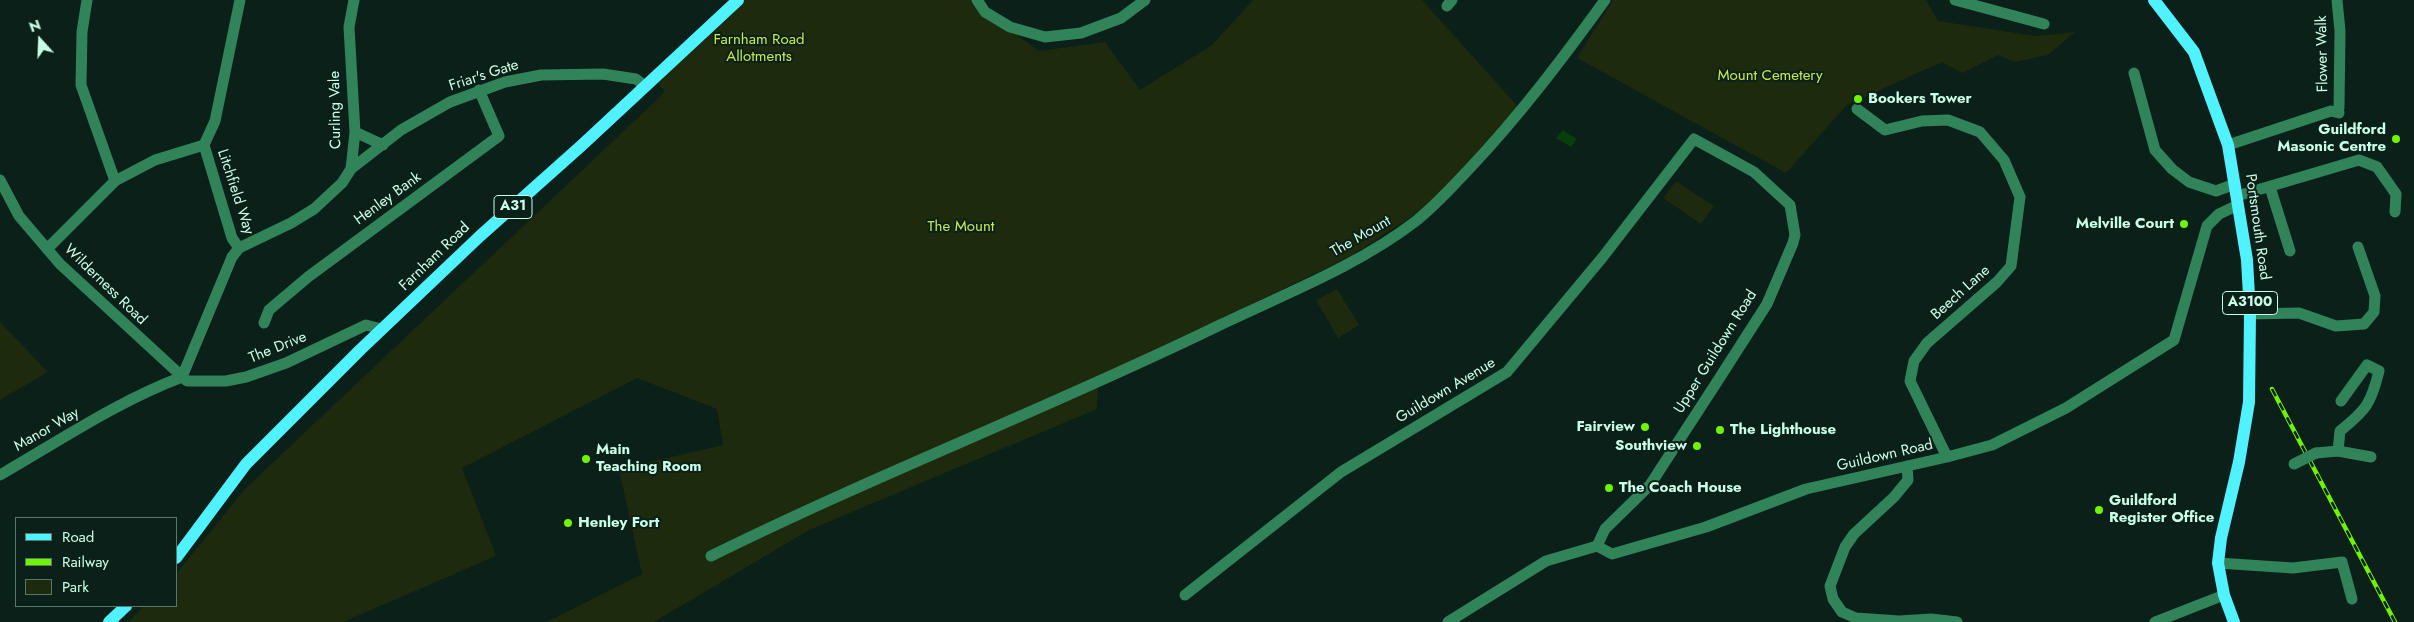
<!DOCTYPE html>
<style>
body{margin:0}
#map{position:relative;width:2414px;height:622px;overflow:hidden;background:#0b2018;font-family:Jost,sans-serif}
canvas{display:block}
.legend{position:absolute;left:15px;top:517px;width:162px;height:90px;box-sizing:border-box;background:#0b2018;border:1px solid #57796b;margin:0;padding:6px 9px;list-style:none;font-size:15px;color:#c9ffe8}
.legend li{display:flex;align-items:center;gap:10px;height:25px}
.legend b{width:25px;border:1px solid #57796b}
.north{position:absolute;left:15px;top:15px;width:50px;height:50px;-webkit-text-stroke:4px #0b2018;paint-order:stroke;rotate:340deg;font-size:14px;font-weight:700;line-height:20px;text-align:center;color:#c9ffe8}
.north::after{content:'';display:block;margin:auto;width:18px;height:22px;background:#c9ffe8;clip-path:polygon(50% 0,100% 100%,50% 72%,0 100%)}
</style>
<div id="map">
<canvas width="2414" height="622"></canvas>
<ul class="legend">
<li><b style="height:6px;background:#50f2ff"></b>Road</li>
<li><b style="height:6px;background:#6ff400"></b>Railway</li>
<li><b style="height:14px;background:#1e2a0d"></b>Park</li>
</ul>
<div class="north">N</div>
</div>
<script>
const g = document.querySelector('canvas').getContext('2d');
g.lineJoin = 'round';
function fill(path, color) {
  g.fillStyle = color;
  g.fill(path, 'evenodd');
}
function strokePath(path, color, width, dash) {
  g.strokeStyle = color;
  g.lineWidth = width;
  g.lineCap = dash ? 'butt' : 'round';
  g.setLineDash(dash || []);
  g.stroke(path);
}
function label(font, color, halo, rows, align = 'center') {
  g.font = font + ' Jost,sans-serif';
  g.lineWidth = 4;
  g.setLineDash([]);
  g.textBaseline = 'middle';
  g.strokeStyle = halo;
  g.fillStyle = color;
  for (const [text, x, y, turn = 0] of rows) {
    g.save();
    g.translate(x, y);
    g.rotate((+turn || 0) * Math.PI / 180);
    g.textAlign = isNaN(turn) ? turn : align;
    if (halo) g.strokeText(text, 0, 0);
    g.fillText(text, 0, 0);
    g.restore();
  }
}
fill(new Path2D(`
 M742,0h235l8,12 54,39 66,-9 35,48 72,-45 41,-45h169l99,110 -93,96 -77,50 -253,123 -1,30 -288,121 -155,92h-107l95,-48 -23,-105 104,-24 -6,-36 -80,-31 -175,90 34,88 -153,66h-215l16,-16h32v-32l69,-85 420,-397 -10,-13z
 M1613,0h313l12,21 98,15 39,-4 -27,23 -33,7 -17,-7 -36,18 -20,-11 -95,43 -61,68 -209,-115z
 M1676,181l38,25 -13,18 -38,-26z
 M1337,289l22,36 -21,13 -22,-38z
 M0,322l48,50 -48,28z`), '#1e2a0d');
fill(new Path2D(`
 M1563,130l14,9 -6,8 -15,-9z`), '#053f09');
strokePath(new Path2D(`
 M87,0l-5,32 -1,53 34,96
 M977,0l8,12 25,15 35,10 36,-4 40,-15 24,-18
 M1955,0l89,24
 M2337,0l3,31 -1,77
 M1447,6l5,-6
 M2134,73l21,77 17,19 17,13 27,9 19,-7
 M1857,109l28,21 37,-9 26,-1 32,12 24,28 16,37 -9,69 -14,16 -70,61 -13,18 -4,20 37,76
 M355,132l28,13
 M2228,145l103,-34 8,2
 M351,169l50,-39 49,-28 55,-20 36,-7 62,-1 33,5 9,7
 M0,180l19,36 41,48 127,117h39l20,-4 40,-14 80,-38 16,4
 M2270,187l20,64
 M2237,196l122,-36 18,7 19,27 -1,18
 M239,248l-7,-10 -28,-93 11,-24 25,-121
 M47,249l68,-68 40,-21 49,-15
 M2250,314l49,-1 37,13 28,-2 10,-12 1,-16 -17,-49
 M264,323l5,-13 39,-33 191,-141 -20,-46
 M2341,401l26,-36 12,6c-8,33 -13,39 -39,60l-2,20 33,6
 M2316,453l22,-2
 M1907,466l1,14 -14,17 -40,37 -9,13 -15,39 3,13 9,13 14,6 43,3 32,-2 26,3
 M0,475c59,-34 118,-74 182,-98l50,-120 7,-9 52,-25 23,-14 28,-26 9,-14 4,-37 -6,-105 5,-27
 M711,556c168,-83 343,-150 511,-232 65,-31 137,-59 194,-103 20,-16 37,-35 54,-53 50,-53 93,-110 135,-168
 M2218,563l75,5 49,-6 10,37
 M1185,595l156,-123 166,-100 95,-114 92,-119 60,33 36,33 5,30 -2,8 -26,61 -52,81 -65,100 -45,44 -8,17
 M1448,622l98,-61 51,-15 15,8 94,-27 100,-38 141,-32 45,-12 74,-37 108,-68 33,-114 12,-12 19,-9
 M2155,622l69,-27`), '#318359', 11);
strokePath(new Path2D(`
 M2154,0l40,52 34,93 19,115 3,54 -1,88 -10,60 -18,76 -3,25 6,32 10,27
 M176,558l70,-94 114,-114 120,-114 101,-90 157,-146
 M109,622l17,-16`), '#50f2ff', 12);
const rail = new Path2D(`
 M2272,389l123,233`);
strokePath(rail, '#6ff400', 4.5);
strokePath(rail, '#0b2018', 2.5, [8]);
strokePath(new Path2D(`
 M2294,464l22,-11`), '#318359', 11);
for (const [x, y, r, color] of [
 [1858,99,5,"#6ff400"],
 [2396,139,5,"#6ff400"],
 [2184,224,5,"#6ff400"],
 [1645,427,5,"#6ff400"],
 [1720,430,5,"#6ff400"],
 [1697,446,5,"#6ff400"],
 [586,459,5,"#6ff400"],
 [1609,488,5,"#6ff400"],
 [2099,510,5,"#6ff400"],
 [568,523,5,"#6ff400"]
]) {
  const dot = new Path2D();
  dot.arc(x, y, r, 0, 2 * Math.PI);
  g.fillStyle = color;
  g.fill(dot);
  strokePath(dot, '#0b2018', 2);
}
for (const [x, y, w] of [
 [513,207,38],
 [2250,303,55]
]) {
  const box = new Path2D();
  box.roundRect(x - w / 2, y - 11.5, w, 23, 4);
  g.fillStyle = '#0b2018';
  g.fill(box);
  strokePath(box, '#c9ffe8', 1);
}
label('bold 14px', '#c9ffe8', null, [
 ["A31",513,207],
 ["A3100",2250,303]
]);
label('15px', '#cae94b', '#0b2018', [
 ["Farnham Road",759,40],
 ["Allotments",759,57],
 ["Mount Cemetery",1770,76],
 ["The Mount",961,227]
]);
label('15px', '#c9ffe8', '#0b2018', [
 ["Flower Walk",2323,54,-91],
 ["Friar's Gate",484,76,-18],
 ["Curling Vale",336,110,-91],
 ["Litchfield Way",235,192,72],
 ["Henley Bank",388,199,-36],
 ["Portsmouth Road",2257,227,82],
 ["The Mount",1361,237,-30],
 ["Farnham Road",435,257,-44],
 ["Wilderness Road",105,285,44],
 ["Beech Lane",1961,293,-42],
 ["The Drive",278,348,-22],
 ["Upper Guildown Road",1716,352,-58],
 ["Guildown Avenue",1446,391,-31],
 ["Manor Way",47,430,-30],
 ["Guildown Road",1885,456,-13]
]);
label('bold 15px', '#c9ffe8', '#0b2018', [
 ["Bookers Tower",1868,99],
 ["Guildford",2386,130,"right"],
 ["Masonic Centre",2386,147,"right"],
 ["Melville Court",2174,224,"right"],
 ["Fairview",1635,427,"right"],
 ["The Lighthouse",1730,430],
 ["Southview",1687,446,"right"],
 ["Main",596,450],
 ["Teaching Room",596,467],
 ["The Coach House",1619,488],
 ["Guildford",2109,501],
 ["Register Office",2109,518],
 ["Henley Fort",578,523]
], 'left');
</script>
